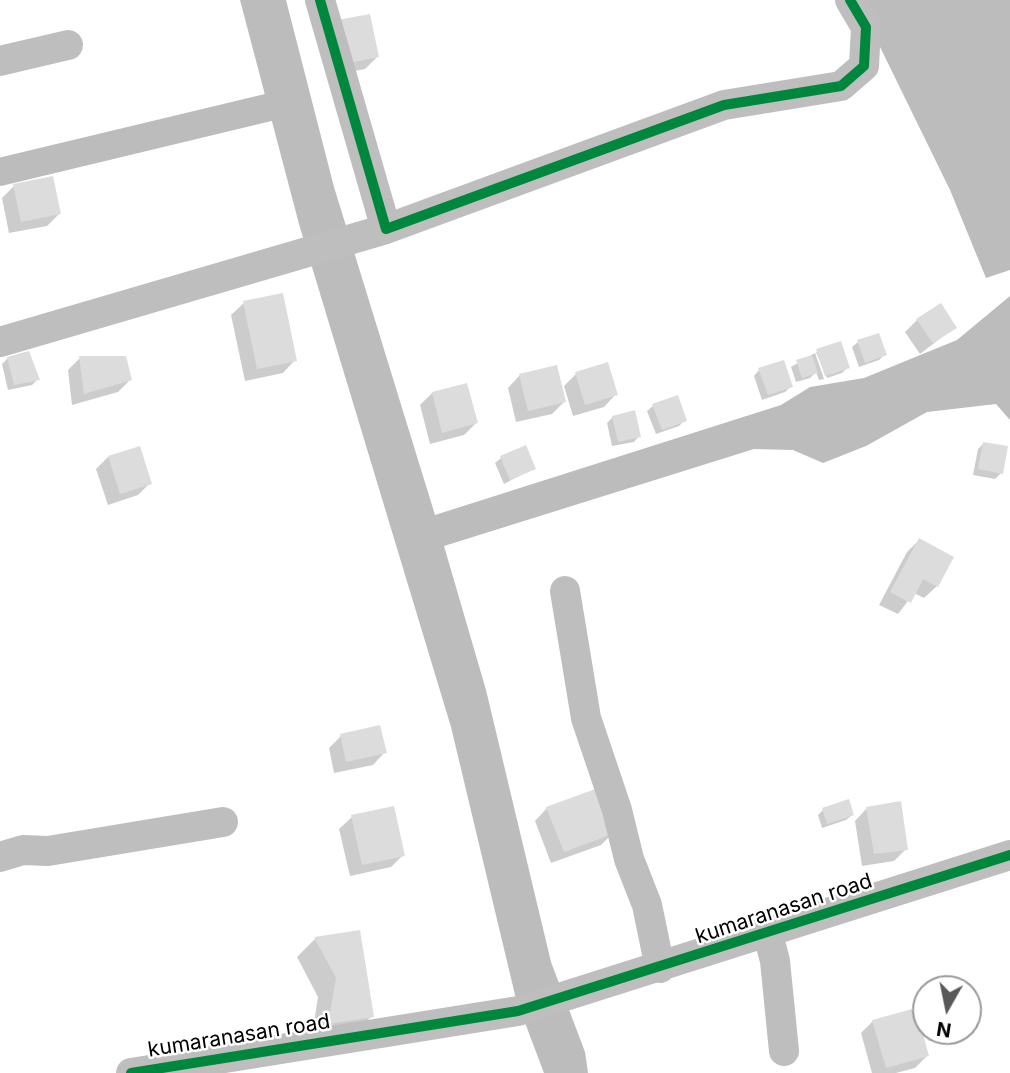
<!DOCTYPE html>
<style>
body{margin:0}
#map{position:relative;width:1010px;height:1073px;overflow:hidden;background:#fff;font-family:Inter,sans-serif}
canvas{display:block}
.north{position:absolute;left:912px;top:975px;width:70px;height:70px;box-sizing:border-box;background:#fff;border:2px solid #999;border-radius:50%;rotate:189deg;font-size:19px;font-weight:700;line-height:28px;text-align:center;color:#000}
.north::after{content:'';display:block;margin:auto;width:24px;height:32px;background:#595959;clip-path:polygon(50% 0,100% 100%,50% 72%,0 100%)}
</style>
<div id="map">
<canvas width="1010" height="1073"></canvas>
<div class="north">N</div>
</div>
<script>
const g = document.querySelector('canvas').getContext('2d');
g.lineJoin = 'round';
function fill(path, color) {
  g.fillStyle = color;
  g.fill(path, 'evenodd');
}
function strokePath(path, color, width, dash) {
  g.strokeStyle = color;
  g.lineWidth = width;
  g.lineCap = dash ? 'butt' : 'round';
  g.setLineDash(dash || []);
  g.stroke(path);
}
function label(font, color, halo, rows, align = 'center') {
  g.font = font + ' Inter,sans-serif';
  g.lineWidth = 5;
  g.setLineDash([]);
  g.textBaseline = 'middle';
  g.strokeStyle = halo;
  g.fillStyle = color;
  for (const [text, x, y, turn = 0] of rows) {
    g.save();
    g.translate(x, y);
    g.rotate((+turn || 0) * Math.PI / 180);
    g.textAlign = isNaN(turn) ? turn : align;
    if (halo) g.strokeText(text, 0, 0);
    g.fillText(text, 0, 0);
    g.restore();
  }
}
fill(new Path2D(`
 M240,0h46l48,187 101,328 346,-110 29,-18 54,-9 93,-38 53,-44v124l-14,-16 -69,8 -61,34 -43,17 -30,-13 -39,-1 -310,97 42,144 65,272 34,90 3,21h-44l-28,-74 -65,-272 -152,-503z
 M857,0h153v270l-24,8 -36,-88z`), '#bcbcbc');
fill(new Path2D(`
 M325,34l52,23 -12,12 -32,6z
 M14,186l45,28 -12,12 -38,7 -7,-35z
 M244,303l51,57 -12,13 -38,8 -14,-66z
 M917,320l38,7 -35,27 -15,-22z
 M858,342l27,12 -6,6 -20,7 -7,-20z
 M840,344l8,23 -6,6 -15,5 -11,-26z
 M815,353l9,26 -5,1 -3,-8 -6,6 -14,4 -5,-15z
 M8,358l30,21 -6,6 -24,5 -6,-26z
 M80,358l50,22 -12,12 -46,13 -4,-35z
 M759,370l32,16 -6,6 -23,8 -8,-24z
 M576,374l40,20 -12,13 -31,9 -9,-30z
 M520,375l44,27 -12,12 -36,8 -8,-34z
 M432,393l44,30 -12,12 -34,9 -10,-39z
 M653,406l32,14 -6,6 -23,8 -9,-23z
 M613,417l26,19 -5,6 -22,4 -5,-23z
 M984,443l17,30 -6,6 -22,-4 5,-26z
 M108,457l42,26 -12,12 -30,10 -12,-36z
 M501,458l33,10 -30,16 -9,-21z
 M919,540l18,46 -13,12 -10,-5 -16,21 -19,-9 28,-53z
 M341,736l44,16 -12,13 -39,8 -5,-25z
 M547,808l66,25 -12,12 -50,18 -16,-42z
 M867,808l39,41 -12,12 -32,5 -7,-45z
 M823,810l29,5 -6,5 -24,8 -4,-13z
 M352,817l51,38 -12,12 -41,9 -11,-47z
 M358,932l14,84 -19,18 -42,7 7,-44 -21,-40 18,-18z
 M873,1021l54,35 -12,12 -19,5h-24l-11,-40z`), '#0003');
strokePath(new Path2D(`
 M0,172l287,-69`), '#bcbcbc', 28);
fill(new Path2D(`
 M370,14l9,43 -34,7 -8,-44z
 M53,176l8,38 -40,8 -8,-38z
 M283,293l14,68 -40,8 -14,-68z
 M941,303l16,25 -24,15 -17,-24z
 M879,333l8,22 -22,8 -8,-23z
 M841,341l9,27 -25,8 -9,-27z
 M29,351l11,29 -26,5 -7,-28z
 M812,355l6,18 -16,5 -6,-18z
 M79,356h47l6,24 -48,14z
 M784,360l9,27 -25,8 -10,-27z
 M608,362l10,33 -33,10 -10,-33z
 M557,365l9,37 -38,9 -9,-37z
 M467,383l11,40 -36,10 -10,-41z
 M678,395l9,26 -25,9 -10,-26z
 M635,410l6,27 -23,5 -6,-26z
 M983,442l25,4 -5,28 -25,-5z
 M526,445l10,24 -26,11 -10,-24z
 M140,446l12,38 -32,10 -12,-38z
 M919,538l35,19 -16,30 -15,-8 -12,24 -21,-11z
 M380,725l7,28 -41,9 -6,-28z
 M598,788l17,45 -51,19 -18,-45z
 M849,799l5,16 -27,9 -5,-16z
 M901,801l7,49 -34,4 -8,-47z
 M394,806l11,50 -43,9 -11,-50z
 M360,930l14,87 -46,7 8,-46 -22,-41z
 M916,1008l13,48 -43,12 -14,-48z`), '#dcdcdc');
strokePath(new Path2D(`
 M320,0l66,229 338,-124 117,-19 23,-20 2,-39 -16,-27
 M0,61l68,-16
 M0,342l386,-113
 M565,591l21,127 31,92 12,49 18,46 13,63
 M0,857l23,-7 25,1 175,-29
 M768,934l7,27 9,90
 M131,1073l387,-62 492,-156`), '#bebebe', 30);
strokePath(new Path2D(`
 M320,0l66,229 338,-124 117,-19 23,-20 2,-39 -16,-27
 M131,1073l387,-62 492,-156`), '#00873e', 10);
label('21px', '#000', '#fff', [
 ["kumaranasan road",784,909,-18],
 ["kumaranasan road",239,1036,-9]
]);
</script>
